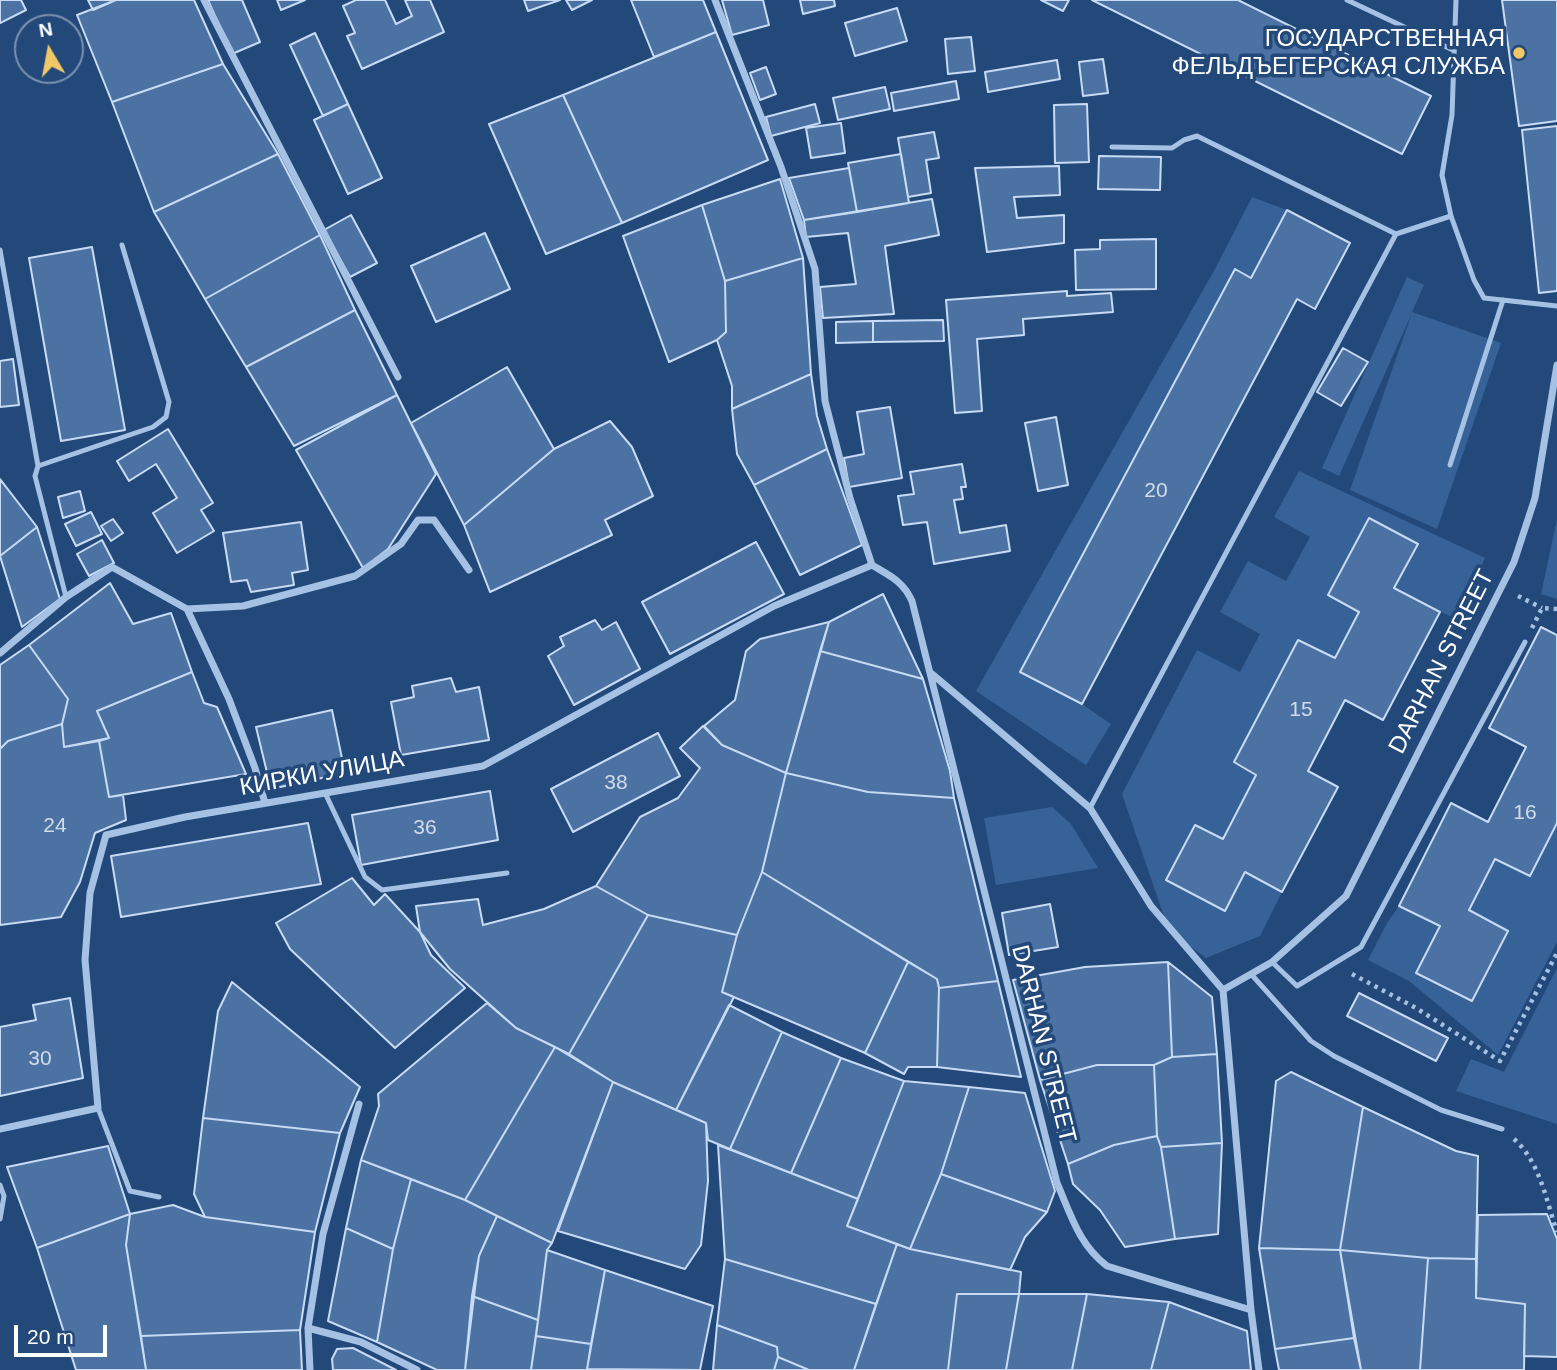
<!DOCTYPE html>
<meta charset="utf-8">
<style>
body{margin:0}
#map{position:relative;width:1557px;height:1370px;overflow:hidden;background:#23497a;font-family:Arial,sans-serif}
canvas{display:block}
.north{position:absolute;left:14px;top:14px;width:70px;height:70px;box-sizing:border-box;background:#23497a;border:2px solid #7b92af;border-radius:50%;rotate:350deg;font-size:19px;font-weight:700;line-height:28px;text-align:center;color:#fff}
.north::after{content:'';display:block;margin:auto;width:24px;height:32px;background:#f0c868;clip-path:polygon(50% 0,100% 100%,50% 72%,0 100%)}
.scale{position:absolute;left:14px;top:1325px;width:93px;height:32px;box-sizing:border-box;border:4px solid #fff;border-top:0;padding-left:9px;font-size:21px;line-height:24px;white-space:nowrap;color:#fff;-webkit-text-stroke:5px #23497a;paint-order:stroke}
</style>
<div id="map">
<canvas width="1557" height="1370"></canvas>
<div class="north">N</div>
<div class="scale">20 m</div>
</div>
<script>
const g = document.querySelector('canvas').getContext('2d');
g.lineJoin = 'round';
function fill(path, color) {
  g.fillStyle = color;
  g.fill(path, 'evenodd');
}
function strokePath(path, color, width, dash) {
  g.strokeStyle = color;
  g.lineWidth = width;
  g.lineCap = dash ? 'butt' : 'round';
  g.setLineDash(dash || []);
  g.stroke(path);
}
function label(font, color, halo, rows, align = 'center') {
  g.font = font + ' Arial,sans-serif';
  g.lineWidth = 7;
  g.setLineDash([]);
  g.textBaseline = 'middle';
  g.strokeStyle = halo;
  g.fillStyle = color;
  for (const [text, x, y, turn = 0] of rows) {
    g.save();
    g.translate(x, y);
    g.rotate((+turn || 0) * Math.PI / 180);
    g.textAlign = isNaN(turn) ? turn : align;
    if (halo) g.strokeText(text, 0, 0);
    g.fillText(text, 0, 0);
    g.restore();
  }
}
fill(new Path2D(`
 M1252,197l35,13 -36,68 -15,-8 -215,402 61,32 29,20 -25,41 -110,-74 239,-422z
 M1407,277l17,8 -12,27 89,31 -64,186 -87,-39 62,-177 -73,163 -17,-8z
 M1299,471l186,87 -29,61 -62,-31 23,-44 -49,-26 -40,77 31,17 -24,46 -37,-18 -64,122 22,13 -33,64 -28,-14 -29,54 79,-7 37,20 -22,44 -54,22 -37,-27 -47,-137 75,-144 43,22 20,-38 -40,-22 28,-51 38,20 24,-44 -36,-20z
 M1557,519v80l-16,-5z
 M1052,807l19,17 27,44 -102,17 -12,-67z
 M1557,823v119l-59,113 -89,-74 -41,-21 19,-37 12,-17 41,20 -24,47 56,28 36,-70 -39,-21 26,-51 35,17z
 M1557,968v156l-101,-33 15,-32 33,13z`), '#366297');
const building = new Path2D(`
 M0,0h21l5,10 -26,13z
 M88,0h28l-23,10z
 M116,0h78l29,64 -111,38 -35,-87z
 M208,0h34l18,42 -28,12z
 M277,0h28l-24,10z
 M356,0h29l11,24 16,-8 -7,-16h25l14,32 -82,37 -15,-33 8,-3 -12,-27z
 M524,0h36l-32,11z
 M566,0h26l-20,10z
 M631,0h72l13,32 -62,25z
 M722,0h41l6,25 -37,10z
 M800,0h34l1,6 -32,8z
 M1041,0h28l-6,11z
 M1092,0h146l193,96 -29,58z
 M1502,0h55v121l-38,5z
 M897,8l10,33 -52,15 -10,-33z
 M716,32l52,128 -146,63 -59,-128z
 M315,33l33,71 -25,12 -33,-71z
 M971,37l4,34 -27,3 -3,-35z
 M1103,59l5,34 -25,3 -4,-34z
 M1057,60l3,19 -72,13 -3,-20z
 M223,64l55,90 -124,58 -42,-110z
 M766,67l10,27 -16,6 -10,-27z
 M956,81l3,18 -65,12 -3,-18z
 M885,87l5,22 -52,11 -5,-22z
 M563,95l59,128 -76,31 -57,-130z
 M348,104l34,74 -34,16 -34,-74z
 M815,104l5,19 -49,13 -5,-19z
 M1087,104l2,58 -34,1 -1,-58z
 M841,123l4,30 -34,5 -5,-30z
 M1557,126v165l-18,2 -17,-163z
 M934,132l5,26 -13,2 5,33 -23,4 -10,-59z
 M278,154l42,81 -115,64 -51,-87z
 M901,154l8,49 -52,9 -9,-49z
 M1099,156l62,1 -1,33 -62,-1z
 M1059,166l1,29 -46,2 3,21 47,-3v28l-77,9 -12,-84z
 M849,168l8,44 -53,8 -15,-42z
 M780,179l23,79 -78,23 -23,-76z
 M932,199l7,36 -54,11 9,68 -71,4 -3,-31 36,-3 -8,-51 -42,4 -2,-17z
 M702,205l23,76 1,51 -9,8 -48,22 -46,-126z
 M1287,210l63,33 -35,66 -18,-10 -215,405 -62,-32 215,-403 16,9z
 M351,215l26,48 -27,14 -26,-47z
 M485,233l25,56 -74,33 -25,-56z
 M320,235l35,75 -109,57 -41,-68z
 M1156,239v50l-80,1 -1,-40 25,-1v-9z
 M92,247l33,183 -64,11 -32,-183z
 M803,258l8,116 -79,35v-23l-15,-46 9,-8 -1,-51z
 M1067,291v5l44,-3 2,19 -90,7 1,16 -47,4 5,72 -27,2 -9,-113z
 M355,310l42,85 -103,51 -48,-79z
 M943,320l1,21 -71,1v-21z
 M873,321v21l-37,1v-21z
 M1343,348l25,14 -27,44 -24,-14z
 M13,359l6,46 -19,2v-46z
 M507,367l47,82 -90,76 -53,-102z
 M811,374l6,42 10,33 -73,36 -17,-31 -5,-45z
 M397,395l39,79 -48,75 -25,19 -67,-118z
 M890,407l12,71 -53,9 -5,-29 20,-4 -7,-42z
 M1056,417l12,68 -30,6 -13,-68z
 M610,421l22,26 21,49 -48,24 7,15 -122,57 -26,-67 90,-76z
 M168,429l45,74 -12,7 13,21 -37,22 -24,-40 24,-15 -21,-34 -27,17 -12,-20z
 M827,449l35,96 -62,30 -46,-90z
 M962,464l4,23h-5l2,12 -9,1 6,33 46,-8 4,26 -76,13 -7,-42 -24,3 -5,-29 16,-2 -4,-22z
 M0,479l37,48 -37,29z
 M80,491l5,20 -22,7 -5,-21z
 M91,512l11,22 -26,12 -11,-22z
 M1369,518l49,26 -24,44 46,24 -57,108 -38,-20 -37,71 30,16 -56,105 -37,-20 -20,39 -59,-31 29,-55 28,14 33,-64 -22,-13 64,-122 37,18 24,-46 -31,-17z
 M113,519l10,14 -12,8 -10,-15z
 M301,522l7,48 -16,3 2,12 -43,7 -4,-12 -16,2 -8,-49z
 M37,527l23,72 -38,28 -22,-71z
 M102,540l12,23 -25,13 -12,-22z
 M756,542l28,52 -114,60 -28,-52z
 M110,583l23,41 38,-11 21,59 -95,39 12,27 -45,9 -2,-23 6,-25 -39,-54z
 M883,594l40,85 -103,-28 9,-29z
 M595,620l7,10 14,-8 24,47 -66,36 -26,-49 16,-10 -4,-9z
 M829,622l-43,151 -64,-28 -18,-19 31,-26 11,-49 14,-12z
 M1541,627l16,8v188l-27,53 -35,-17 -26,51 39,21 -36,70 -56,-28 24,-47 -41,-20 52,-103 37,19 38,-75 -37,-19z
 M29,645l39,54 -6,25 -54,17 -8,8v-84z
 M820,651l103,28 27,92 4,27 -86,-6 -82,-19z
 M192,672l12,31 13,4 29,67 -137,23 -10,-56 10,-3 -12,-27z
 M451,678l5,14 23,-5 10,53 -88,15 -10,-53 23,-5 -2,-11z
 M332,710l13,63 -74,16 -15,-62z
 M62,724l2,23 35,-6 10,56 14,-2 3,25 -31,13 -15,49 -19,35 -61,8v-176l8,-8z
 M703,726l19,19 64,28 -24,99 -25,63 -89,-20 -52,-29 44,-69 38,-19 22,-30 -20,-20z
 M658,733l22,43 -107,56 -22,-43z
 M786,773l82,19 86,6 44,183 -59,7 -2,-9 -175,-107z
 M490,791l8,49 -137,25 -9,-50z
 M308,823l13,61 -200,33 -10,-61z
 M762,872l146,90 -43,91 -143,-61 15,-57z
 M352,878l22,27 11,-11 35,38 11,23 34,33 -70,60 -105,-99 -14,-26z
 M596,886l52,29 -79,139 -53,-26 -66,-59 -30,-37 -4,-26 62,-7 5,26 61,-16z
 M1050,904l8,43 -49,8 -7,-42z
 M648,915l89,20 -15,57 12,5 -58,113 -63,-28 -44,-28z
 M908,962l29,17 2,9 -2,79h-29l-4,7 -39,-21z
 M1168,962l44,35 5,57 -45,3z
 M1168,962l4,95 -18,8h-57l-57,15 -27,-100 72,-13z
 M998,981l23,96 -84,-10 2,-79z
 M232,982l128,105 -20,46 -137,-15 15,-107z
 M1359,993l89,45 -12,23 -89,-45z
 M70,998l13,80 -83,18v-69l36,-7 -3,-15z
 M487,1003l29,25 39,19 -90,153 -104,-40 18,-54 -1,-12z
 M729,1005l53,27 -52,117 -22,-9 -2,-17 -30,-13z
 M782,1032l59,26 -50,115 -61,-24z
 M555,1047l58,35 -61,161 -87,-43z
 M1217,1054l5,89 -61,4 -4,-11 -3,-71 18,-8z
 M841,1058l63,23 -46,118 -67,-26z
 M1097,1065h57l3,71 -43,9 -46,19 -28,-84z
 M1291,1072l72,35 -23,143 -81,-2 17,-167z
 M904,1081l65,6 -28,87 -31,75 -63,-23z
 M613,1082l93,41 2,58 -7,64 -16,24 -127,-38z
 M969,1087l56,6 30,98 -8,21 -106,-38z
 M1363,1107l93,44 22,5 -2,103 -48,-1 -88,-8z
 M203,1118l137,15 -25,99 -110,-15 -11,-23z
 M1157,1136l4,11 14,92 -50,8 -25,-37 -27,-26 -5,-20 46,-19z
 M1222,1143l-4,91 -43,5 -14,-92z
 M718,1145l140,54 -11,27 50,18 -21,60 -151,-45z
 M108,1146l22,68 -93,34 -30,-81z
 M361,1160l50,19 -18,70 -47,-21z
 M941,1174l106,38 -22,25 -15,33 -100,-21z
 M411,1179l54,21 32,16 -18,40 -14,114h-28l-60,-28 16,-93z
 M173,1205l32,12 110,15 -15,98 -159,6 -15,-91 4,-31z
 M130,1214l-4,31 20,125h-70l-39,-122z
 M1547,1214l10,25v118l-33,-1 1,-52 -49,-6 2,-83z
 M497,1216l55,27 -5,7 -9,70 -66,-24 7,-40z
 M346,1228l47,21 -16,93 -49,-21z
 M897,1244l13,5 111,23 -2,22h-62l-9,76h-94z
 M1259,1248l81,2 14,88 -79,11z
 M547,1250l58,20 -14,74 -55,-8z
 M1340,1250l88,8 -8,112h-59z
 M1428,1258l48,1v39l49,6 -1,66h-104z
 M725,1259l151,45 -22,66h-45l-31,-13 -1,-10 -60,-22z
 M605,1270l108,36 -13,64 -113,-1z
 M957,1294h62l-13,76h-58z
 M1019,1294h68l-15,76h-66z
 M1087,1294l82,8 -18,68h-79z
 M472,1296l66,24 -7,50h-66z
 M1169,1302l78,29 4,39h-100z
 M717,1325l60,22 1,10 -4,13h-61z
 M300,1330l2,40h-156l-5,-34z
 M536,1336l55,8 -4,26h-56z
 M1354,1338l7,32h-82l-4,-21z
 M353,1348l43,22h-63l-1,-11 5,-10z
 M778,1357l31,13h-35z`);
fill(building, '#4b72a3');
strokePath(building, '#c7dcf4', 2);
strokePath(new Path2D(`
 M1518,596l24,12
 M1532,628l10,-20 15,1
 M1352,974l64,34 84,53 57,-108
 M1514,1139c26,23 32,61 43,93`), '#a5c2e5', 4.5, [3.5, 5]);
strokePath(new Path2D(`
 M1347,0l106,50
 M1112,147l60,1 12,-8 13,-4 199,98 55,-18 23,64 10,18 73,8
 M1451,216l-9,-41 10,-60 4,-115
 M0,250l38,216
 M1450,465l53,-165
 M66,597l-31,-121 3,-10 115,-39 13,-10 3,-15 -47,-157
 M325,793l40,84 17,13 125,-17
 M1090,808l306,-574
 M1272,962l25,24 64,-39 164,-305
 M1251,974l60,67 23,15 107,54 61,19
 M98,1108l32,83 29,6
 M0,1185l4,11 -4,23`), '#a5c2e5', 5);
strokePath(new Path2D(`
 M204,0l194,377
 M715,0l66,167 34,102 10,132 25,97 22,67
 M872,565c18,11 31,16 40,36l145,582c14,32 22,62 50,83l144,44
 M187,609l56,-3 112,-30 46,-32 17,-24h16l35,50
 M0,653l66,-56 46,-30 75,42 42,90 26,69 10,35
 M932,674l158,134 61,98 72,84
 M1223,990l49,-28 74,-66 168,-334 21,-64 22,-133
 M1223,990l28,320 8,60
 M0,1129l98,-21 -13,-148 5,-67 16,-58 79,-18 298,-51 291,-160 98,-41
 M308,1328l53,14 56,28
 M310,1370l-2,-42 15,-94 36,-130`), '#a5c2e5', 7);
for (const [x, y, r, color] of [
 [1519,53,7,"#f0c868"]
]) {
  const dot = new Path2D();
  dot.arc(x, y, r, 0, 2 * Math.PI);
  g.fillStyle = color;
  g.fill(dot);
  strokePath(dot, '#23497a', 2.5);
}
label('21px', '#d2dce8', null, [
 ["20",1156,491],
 ["15",1301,710],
 ["38",616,783],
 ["16",1525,813],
 ["24",55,826],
 ["36",425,828],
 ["30",40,1059]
]);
label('24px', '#fff', '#23497a', [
 ["ГОСУДАРСТВЕННАЯ",1505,39],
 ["ФЕЛЬДЪЕГЕРСКАЯ СЛУЖБА",1505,67]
], 'right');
label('24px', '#fff', '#23497a', [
 ["DARHAN STREET",1442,662,-63],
 ["КИРКИ УЛИЦА",322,774,-10],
 ["DARHAN STREET",1043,1044,76]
]);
</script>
